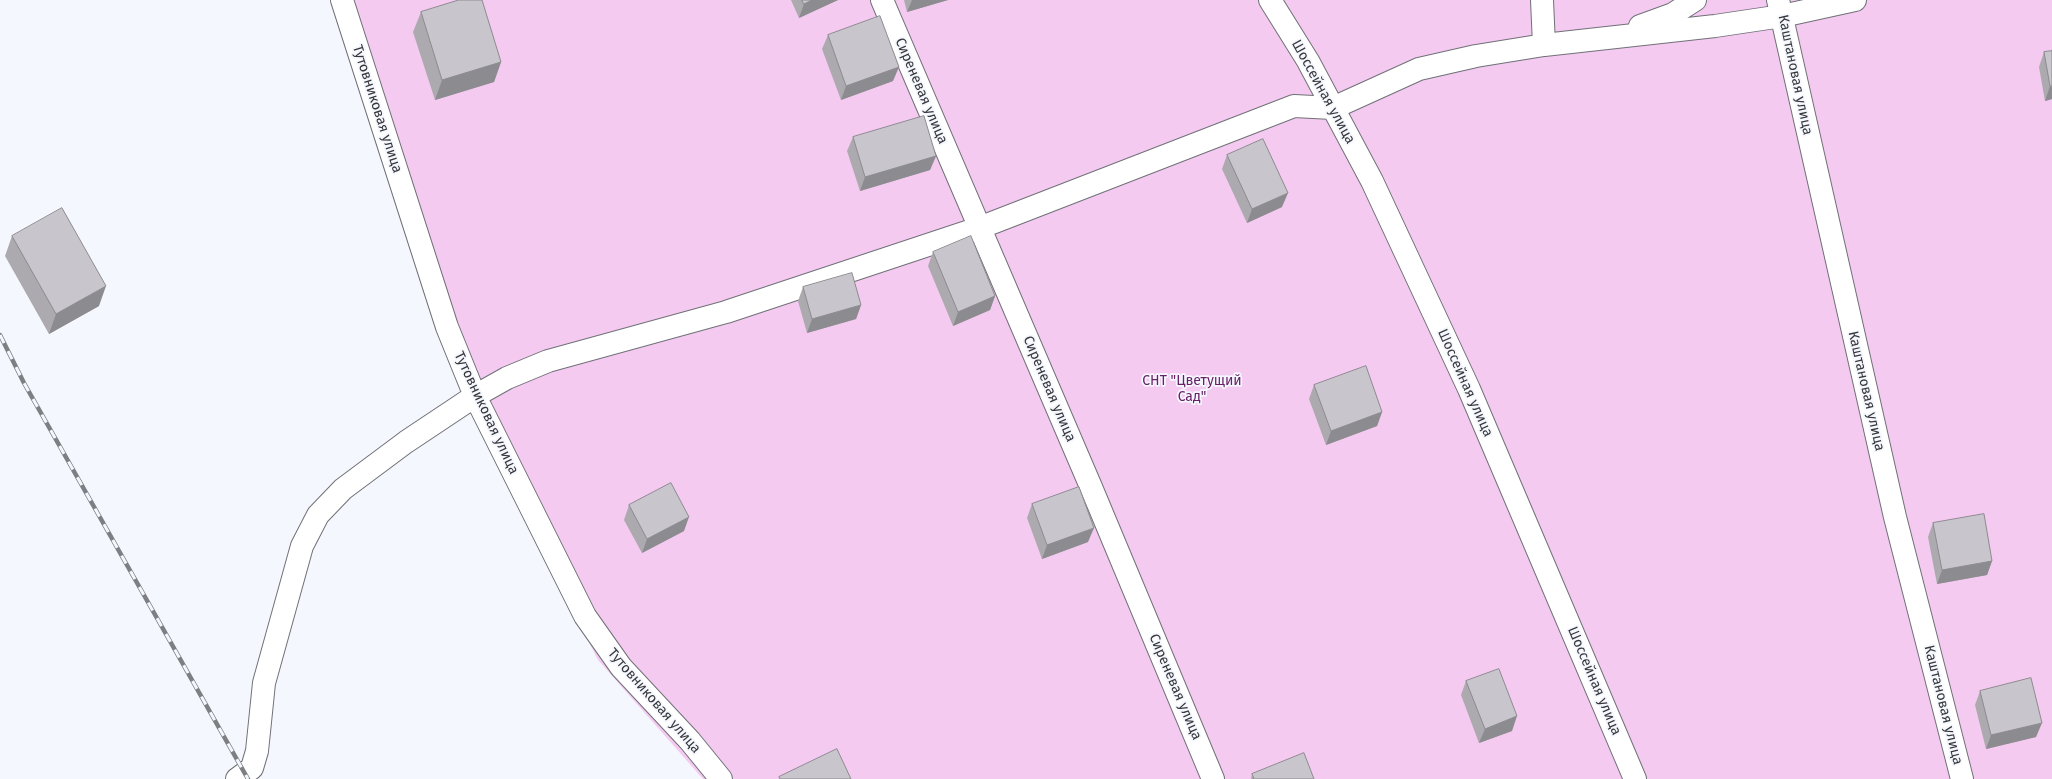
<!DOCTYPE html>
<meta charset="utf-8">
<style>
body{margin:0}
canvas{display:block;background:#f5f7fe}
</style>
<canvas width="2052" height="779"></canvas>
<script>
const g = document.querySelector('canvas').getContext('2d');
g.lineJoin = 'round';
function fill(path, color) {
  g.fillStyle = color;
  g.fill(path, 'evenodd');
}
function strokePath(path, color, width, dash) {
  g.strokeStyle = color;
  g.lineWidth = width;
  g.lineCap = dash ? 'butt' : 'round';
  g.setLineDash(dash || []);
  g.stroke(path);
}
function label(font, color, halo, rows, align = 'center') {
  g.font = font + ' "Fira Sans",sans-serif';
  g.lineWidth = 3.5;
  g.setLineDash([]);
  g.textBaseline = 'middle';
  g.strokeStyle = halo;
  g.fillStyle = color;
  for (const [text, x, y, turn = 0] of rows) {
    g.save();
    g.translate(x, y);
    g.rotate((+turn || 0) * Math.PI / 180);
    g.textAlign = isNaN(turn) ? turn : align;
    if (halo) g.strokeText(text, 0, 0);
    g.fillText(text, 0, 0);
    g.restore();
  }
}
fill(new Path2D(`
 M333,0h1719v779h-1349l-105,-119 -136,-268z`), '#f4caf1');
const minor = new Path2D(`
 M342,0l105,327 28,69 110,220 36,51 69,74 31,38
 M882,0l209,487 122,292
 M1270,0l38,61 64,120 97,208 166,390
 M1542,0l2,45
 M1778,0l117,517 67,262
 M1640,26l33,-12 22,-14
 M237,779l15,-11 5,-17 7,-68 38,-137 16,-31 25,-26 63,-47 69,-46 32,-18 41,-17 178,-49 253,-84 315,-122 39,2 86,-39 57,-13 68,-11 171,-19 67,-10 73,-16`);
strokePath(minor, '#707177', 24);
strokePath(minor, '#fff', 22);
const rail = new Path2D(`
 M0,335l24,48 224,396`);
strokePath(rail, '#7d7f82', 4.5);
strokePath(rail, '#f5f7fe', 3, [9]);
fill(new Path2D(`
 M791,0h47l-39,18z
 M904,0h44l-41,12z
 M421,12l80,50 -7,20 -59,18 -22,-68z
 M828,35l65,46 -52,19 -19,-51z
 M2052,51v48l-7,2 -6,-34 5,-15z
 M853,137l83,19 -6,14 -70,21 -13,-40z
 M1227,155l55,52 -35,16 -25,-54z
 M12,236l87,70 -50,28 -44,-78z
 M933,252l62,44 -5,14 -37,16 -25,-60z
 M803,287l58,18 -5,14 -49,14 -9,-32z
 M1314,385l68,27 -5,14 -51,19 -17,-46z
 M1032,504l56,38 -46,17 -15,-41z
 M629,505l55,26 -42,22 -18,-33z
 M1933,523l59,38 -5,14 -50,9 -9,-47z
 M1466,681l46,50 -33,12 -18,-48z
 M1980,691l56,46 -50,12 -11,-44z
 M1252,774l62,5h-63z`), '#acaaaf');
fill(new Path2D(`
 M812,0h26l-39,18 5,-14z
 M912,0h36l-41,12z
 M501,62l-7,20 -59,18 7,-20z
 M899,67l-6,14 -52,19 5,-14z
 M2050,86h2v13l-7,2z
 M936,156l-6,14 -70,21 5,-14z
 M1288,193l-6,14 -35,16 5,-14z
 M106,286l-7,20 -50,28 7,-20z
 M995,296l-5,14 -37,16 5,-14z
 M861,305l-5,14 -49,14 5,-14z
 M1382,412l-5,14 -51,19 5,-14z
 M689,517l-5,14 -42,22 5,-14z
 M1094,528l-6,14 -46,17 5,-14z
 M1992,561l-5,14 -50,9 5,-14z
 M1517,716l-5,15 -33,12 6,-14z
 M2042,723l-6,14 -50,12 5,-14z`), '#8c8b8f');
const building = new Path2D(`
 M459,0h23l19,62 -59,18 -21,-68z
 M802,0h10l-8,4z
 M880,16l19,51 -53,19 -18,-51z
 M2052,51v35h-2l-6,-34z
 M924,116l12,40 -71,21 -12,-40z
 M1263,139l25,54 -36,16 -25,-54z
 M62,208l44,78 -50,28 -44,-78z
 M971,236l24,60 -37,16 -25,-60z
 M852,273l9,32 -49,14 -9,-32z
 M1366,366l16,46 -51,19 -17,-46z
 M671,483l18,34 -42,22 -18,-34z
 M1079,487l15,41 -47,17 -15,-41z
 M1984,514l8,47 -50,9 -9,-47z
 M1499,669l18,47 -32,13 -19,-48z
 M2031,678l11,45 -51,12 -11,-44z
 M837,749l14,30h-71l-1,-2z
 M1304,753l10,26h-60l-2,-5z`);
fill(building, '#c8c6cc');
strokePath(building, '#8c8b8f', 1);
label('14px', '#363739', '#f5f7fe', [
 ["Каштановая улица",1795,75,78],
 ["Сиреневая улица",921,91,67],
 ["Шоссейная улица",1323,92,61],
 ["Тутовниковая улица",377,109,72],
 ["Шоссейная улица",1465,383,66],
 ["Сиреневая улица",1049,389,67],
 ["Каштановая улица",1866,391,77],
 ["Тутовниковая улица",486,413,65],
 ["Шоссейная улица",1594,681,67],
 ["Сиреневая улица",1175,687,67],
 ["Тутовниковая улица",654,701,49],
 ["Каштановая улица",1943,705,76]
]);
label('14px', '#692068', '#f5f7fe', [
 ["СНТ \"Цветущий",1192,381],
 ["Сад\"",1192,397]
]);
</script>
